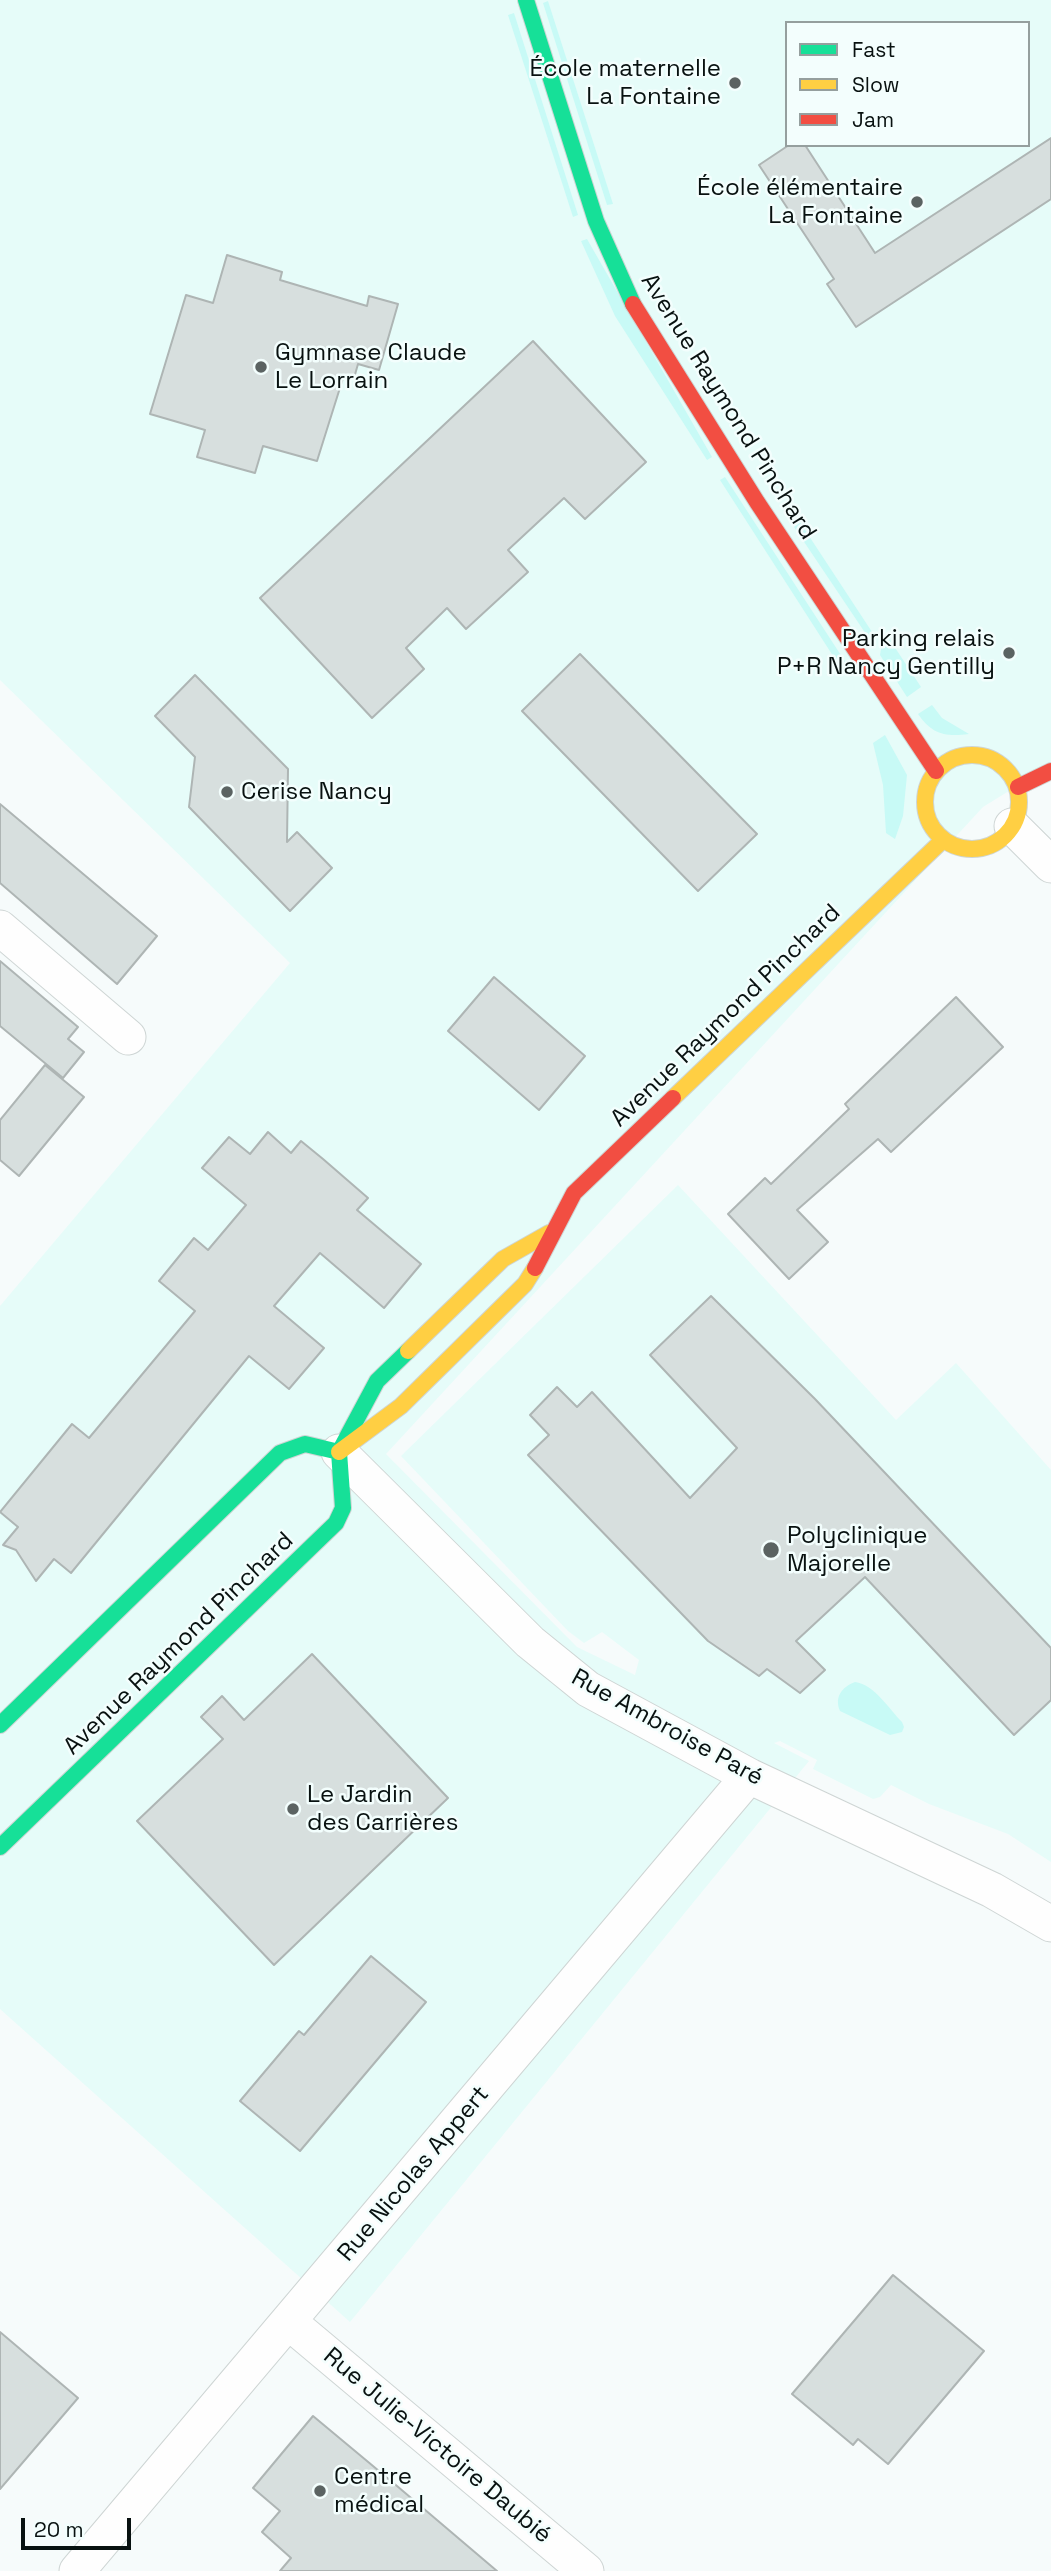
<!DOCTYPE html>
<meta charset="utf-8">
<style>
body{margin:0}
#map{position:relative;width:1051px;height:2571px;overflow:hidden;background:#f6fbfb;font-family:"Space Grotesk",sans-serif}
canvas{display:block}
.legend{position:absolute;left:785px;top:21px;width:245px;height:126px;box-sizing:border-box;background:#f3fefd;border:2px solid #959f9e;margin:0;padding:9px 12px;list-style:none;font-size:21px;color:#081110}
.legend li{display:flex;align-items:center;gap:14px;height:35px}
.legend b{width:35px;border:2px solid #959f9e}
.scale{position:absolute;left:21px;top:2518px;width:110px;height:32px;box-sizing:border-box;border:4px solid #081110;border-top:0;padding-left:9px;font-size:21px;line-height:24px;white-space:nowrap;color:#081110;-webkit-text-stroke:5px #f3fefd;paint-order:stroke}
</style>
<div id="map">
<canvas width="1051" height="2571"></canvas>
<ul class="legend">
<li><b style="height:9px;background:#16e098"></b>Fast</li>
<li><b style="height:9px;background:#ffcf43"></b>Slow</li>
<li><b style="height:9px;background:#f24e42"></b>Jam</li>
</ul>
<div class="scale">20 m</div>
</div>
<script>
const g = document.querySelector('canvas').getContext('2d');
g.lineJoin = 'round';
function fill(path, color) {
  g.fillStyle = color;
  g.fill(path, 'evenodd');
}
function strokePath(path, color, width, dash) {
  g.strokeStyle = color;
  g.lineWidth = width;
  g.lineCap = dash ? 'butt' : 'round';
  g.setLineDash(dash || []);
  g.stroke(path);
}
function label(font, color, halo, rows, align = 'center') {
  g.font = font + ' "Space Grotesk",sans-serif';
  g.lineWidth = 5;
  g.setLineDash([]);
  g.textBaseline = 'middle';
  g.strokeStyle = halo;
  g.fillStyle = color;
  for (const [text, x, y, turn = 0] of rows) {
    g.save();
    g.translate(x, y);
    g.rotate((+turn || 0) * Math.PI / 180);
    g.textAlign = isNaN(turn) ? turn : align;
    if (halo) g.strokeText(text, 0, 0);
    g.fillText(text, 0, 0);
    g.restore();
  }
}
fill(new Path2D(`
 M0,0h1051v765l-68,42 -597,647 191,193 58,28 4,-15 -37,-28 -18,11 -16,-12 -167,-175 277,-271 218,235 60,-57 95,107v392l-43,-28 -79,-30 -38,-19 -11,12 -7,2 -60,-30 4,-9 -37,-19 -6,2 35,18 -459,561 -350,-313v-703l290,-343 -290,-283zM787,23h241v122h-241z`), '#e6fcf9');
fill(new Path2D(`
 M548,1l65,203 -6,1 -64,-202z
 M514,13l64,202 -5,2 -65,-202z
 M587,239l125,218 -5,3 -92,-144 -34,-75z
 M725,477l121,186 -11,-4 -115,-179z
 M786,501l88,134v11l-94,-140z
 M884,631l37,56 -14,10 -27,-42z
 M932,705l10,13 27,16c-25,3 -37,0 -51,-20z
 M885,735l22,40 -4,41 -8,23 -9,-6 -3,-48 -10,-42z
 M855,1682c20,3 33,26 47,40l2,5 -2,5 -12,3 -50,-24c-6,-14 2,-24 15,-29z`), '#c8faf6');
const building = new Path2D(`
 M1051,138v61l-195,128 -29,-43 7,-5 -75,-114 30,-20h16l70,108z
 M227,255l55,17 -2,8 87,26 2,-10 29,8 -19,66 -21,-6 -4,14 -10,-3 -27,86 -54,-15 -8,27 -58,-16 8,-27 -55,-16 36,-119 27,8z
 M533,341l113,121 -61,57 -21,-21 -56,52 20,22 -62,57 -19,-21 -41,40 18,21 -52,49 -112,-120z
 M580,654l177,180 -59,57 -176,-180z
 M195,675l93,94 -1,73 10,-10 35,36 -42,43 -101,-104 6,-50 -40,-41z
 M0,804l157,132 -40,48 -117,-101z
 M0,961l78,66 -10,12 16,13 -21,26 -63,-52z
 M494,977l91,79 -46,54 -91,-79z
 M956,997l47,50 -112,105 -13,-13 -81,71 31,32 -39,37 -61,-65 37,-36 6,6 78,-75 -4,-5z
 M45,1065l39,32 -65,79 -19,-16v-40z
 M268,1132l23,21 10,-12 22,18 45,39 -11,12 64,54 -37,44 -64,-55 -46,53 50,42 -35,41 -40,-33 -178,217 -17,-14 -18,22 -20,-31 -13,-5 15,-18 -18,-15 72,-88 17,14 106,-127 -36,-30 35,-43 14,12 38,-45 -44,-37 27,-31 21,17z
 M711,1296l104,103 236,249v52l-37,35 -149,-158 -69,64 29,29 -25,23 -33,-24 -8,7 -51,-35 -180,-186 21,-20 -19,-20 27,-28 20,20 15,-15 98,106 47,-50 -87,-93z
 M312,1654l136,144 -174,167 -137,-144 86,-82 -22,-22 21,-21 22,24z
 M371,1956l55,46 -126,149 -60,-50 59,-70 5,4z
 M893,2275l91,76 -96,113 -30,-25 -5,6 -61,-51z
 M0,2332l78,66 -78,91z
 M313,2416l84,70 100,85h-217l11,-13 -29,-26 18,-21 -27,-23z`);
fill(building, '#d7dfde');
strokePath(building, '#aeb5b4', 2);
const street = new Path2D(`
 M1012,826l39,39
 M0,928l128,109
 M339,1452l191,190 58,47 161,87 243,114 59,34
 M289,2322l297,249
 M77,2571l672,-795`);
const fast = new Path2D(`
 M526,0l70,221 37,83
 M0,1725l280,-272 25,-9 34,8
 M0,1847l336,-324 7,-15 -4,-56 38,-71 31,-30`);
const slow = new Path2D(`
 M925 802a47 47 0 1 1 94 0a47 47 0 1 1-94 0Z
 M673,1098l270,-258
 M408,1351l95,-92 46,-26
 M339,1452l62,-46 124,-122 10,-16`);
const jam = new Path2D(`
 M633,304l124,198 179,269
 M1018,787l33,-16
 M535,1268l39,-75 99,-95`);
strokePath(street, '#ced5d4', 37);
strokePath(fast, '#ced5d4', 18);
strokePath(slow, '#ced5d4', 18);
strokePath(jam, '#ced5d4', 18);
strokePath(street, '#fefefe', 35);
strokePath(fast, '#16e098', 16);
strokePath(slow, '#ffcf43', 16);
strokePath(jam, '#f24e42', 16);
for (const [x, y, r, color] of [
 [735,83,7,"#5b6362"],
 [917,202,7,"#5b6362"],
 [261,367,7,"#5b6362"],
 [1009,653,7,"#5b6362"],
 [227,792,7,"#5b6362"],
 [771,1550,9,"#5b6362"],
 [293,1809,7,"#5b6362"],
 [320,2491,7,"#5b6362"]
]) {
  const dot = new Path2D();
  dot.arc(x, y, r, 0, 2 * Math.PI);
  g.fillStyle = color;
  g.fill(dot);
  strokePath(dot, '#f3fefd', 2.5);
}
label('24px', '#081110', '#f3fefd', [
 ["École maternelle",721,69,"right"],
 ["La Fontaine",721,97,"right"],
 ["École élémentaire",903,188,"right"],
 ["La Fontaine",903,216,"right"],
 ["Gymnase Claude",275,353],
 ["Le Lorrain",275,381],
 ["Parking relais",995,639,"right"],
 ["P+R Nancy Gentilly",995,667,"right"],
 ["Cerise Nancy",241,792],
 ["Polyclinique",787,1536],
 ["Majorelle",787,1564],
 ["Le Jardin",307,1795],
 ["des Carrières",307,1823],
 ["Centre",334,2477],
 ["médical",334,2505]
], 'left');
label('24px', '#081110', '#f3fefd', [
 ["Avenue Raymond Pinchard",728,407,58],
 ["Avenue Raymond Pinchard",726,1016,-44],
 ["Avenue Raymond Pinchard",179,1644,-44],
 ["Rue Ambroise Paré",667,1728,29],
 ["Rue Nicolas Appert",414,2174,-50],
 ["Rue Julie-Victoire Daubié",437,2446,40]
]);
</script>
